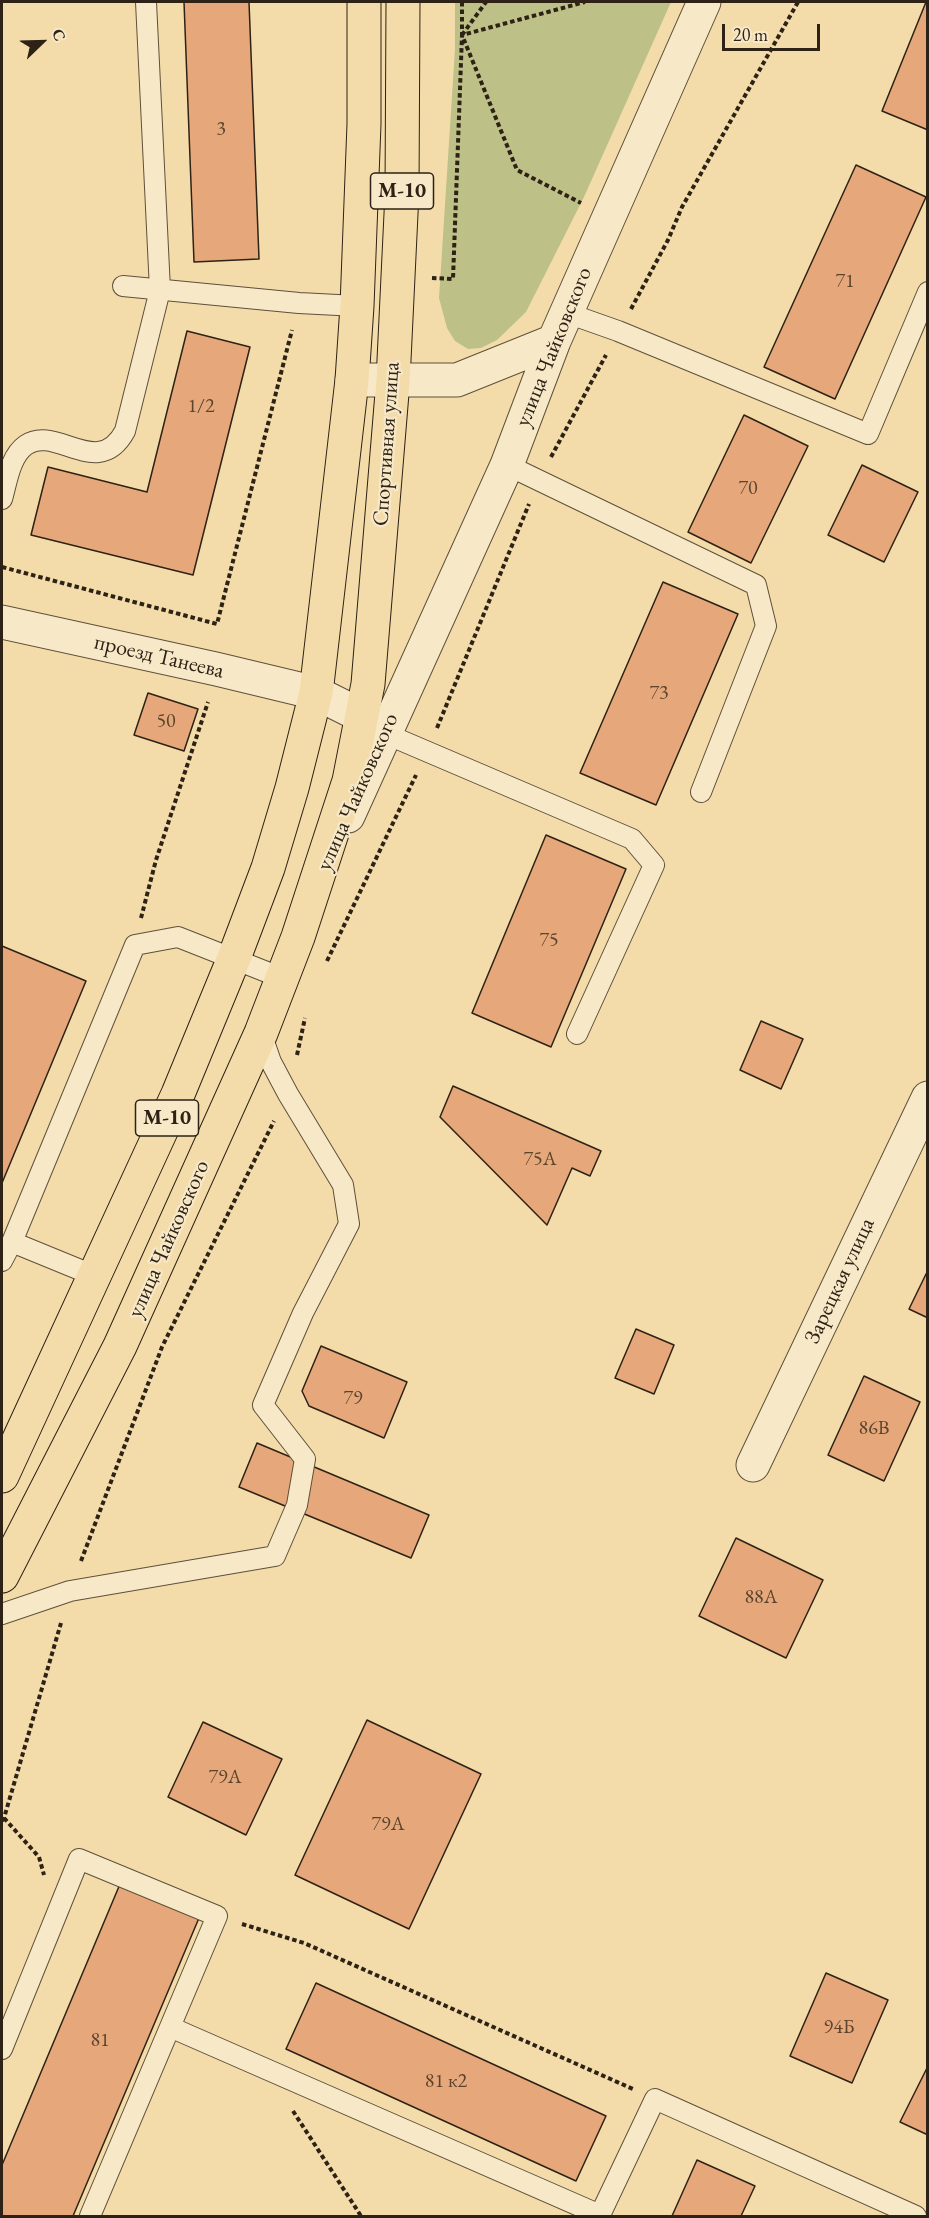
<!DOCTYPE html>
<meta charset="utf-8">
<style>
body{margin:0}
#map{position:relative;width:929px;height:2218px;overflow:hidden;background:#f3dcaa;font-family:"EB Garamond",serif}
canvas{display:block}
.frame{position:absolute;inset:0;border:3px solid #2d2215;pointer-events:none}
.north{position:absolute;left:12px;top:12px;width:60px;height:60px;-webkit-text-stroke:4px #f7e8c8;paint-order:stroke;rotate:67deg;font-size:16px;font-weight:700;line-height:24px;text-align:center;color:#2d2215}
.north::after{content:'';display:block;margin:auto;width:21px;height:27px;background:#2d2215;clip-path:polygon(50% 0,100% 100%,50% 72%,0 100%)}
.scale{position:absolute;left:722px;top:24px;width:98px;height:27px;box-sizing:border-box;border:3px solid #2d2215;border-top:0;padding-left:8px;font-size:18px;line-height:21px;white-space:nowrap;color:#2d2215;-webkit-text-stroke:4px #f7e8c8;paint-order:stroke}
</style>
<div id="map">
<canvas width="929" height="2218"></canvas>
<div class="frame"></div>
<div class="north">С</div>
<div class="scale">20 m</div>
</div>
<script>
const g = document.querySelector('canvas').getContext('2d');
g.lineJoin = 'round';
function fill(path, color) {
  g.fillStyle = color;
  g.fill(path, 'evenodd');
}
function strokePath(path, color, width, dash) {
  g.strokeStyle = color;
  g.lineWidth = width;
  g.lineCap = dash ? 'butt' : 'round';
  g.setLineDash(dash || []);
  g.stroke(path);
}
function label(font, color, halo, rows, align = 'center') {
  g.font = font + ' "EB Garamond",serif';
  g.lineWidth = 4.5;
  g.setLineDash([]);
  g.textBaseline = 'middle';
  g.strokeStyle = halo;
  g.fillStyle = color;
  for (const [text, x, y, turn = 0] of rows) {
    g.save();
    g.translate(x, y);
    g.rotate((+turn || 0) * Math.PI / 180);
    g.textAlign = isNaN(turn) ? turn : align;
    if (halo) g.strokeText(text, 0, 0);
    g.fillText(text, 0, 0);
    g.restore();
  }
}
fill(new Path2D(`
 M455,2h216l-87,195 -58,115 -29,28 -16,8 -13,1 -13,-8 -8,-13 -8,-30 16,-249z`), '#bdc087');
const building = new Path2D(`
 M184,2h65l10,257 -65,3z
 M926,2h2v128l-46,-19z
 M856,165l70,32 -91,202 -71,-32z
 M187,331l63,16 -57,228 -162,-40 17,-68 99,25z
 M744,415l64,31 -57,117 -63,-31z
 M862,465l56,27 -34,70 -56,-27z
 M663,582l75,32 -82,191 -76,-32z
 M148,693l50,16 -14,42 -50,-16z
 M546,835l80,34 -75,178 -79,-34z
 M2,946l84,35 -84,202z
 M761,1021l42,18 -22,50 -41,-19z
 M453,1086l148,65 -11,25 -18,-8 -25,57 -107,-108z
 M928,1270v48l-19,-9z
 M636,1329l38,16 -20,49 -39,-16z
 M321,1346l86,36 -23,56 -75,-32 -7,-15z
 M864,1376l56,26 -36,79 -56,-26z
 M257,1443l172,72 -18,43 -172,-71z
 M736,1538l87,42 -37,78 -87,-42z
 M367,1720l114,54 -72,155 -114,-54z
 M203,1722l79,37 -36,76 -78,-38z
 M120,1884l79,34 -126,298h-71v-51z
 M826,1973l62,27 -36,83 -62,-27z
 M316,1983l290,133 -30,65 -290,-132z
 M928,2066v69l-28,-13z
 M697,2160l58,26 -14,30h-69z`);
fill(building, '#e6a87a');
strokePath(building, '#2d2215', 1.5);
const service = new Path2D(`
 M123,286l176,17 58,3
 M567,313l51,18 250,103 60,-142
 M507,465l249,120 10,41 -65,166
 M2,499c5,-17 8,-43 24,-54 30,-21 72,36 99,-14l35,-141 -14,-288
 M386,734l246,105 22,26 -77,169
 M12,1242l123,-297 43,-8 104,41
 M2,1261l10,-19 83,34
 M2,1614l68,-23 205,-35 22,-51 8,-46 -42,-54 40,-92 46,-89 -6,-39 -55,-91 -17,-32 -10,-29
 M170,2027l430,188 55,-116 261,117
 M2,2049l77,-190 138,57 -127,300`);
const minor = new Path2D(`
 M2,622l214,47 100,24 46,23
 M753,1465l175,-367`);
const tertiary = new Path2D(`
 M352,380h105l97,-39
 M348,816l159,-351 47,-124 150,-339`);
const trunk = new Path2D(`
 M2,1476l176,-382 56,-136 34,-90 24,-80 24,-95 36,-313 5,-74 7,-182v-122
 M2,1576l118,-230 141,-313 37,-96 51,-156 19,-97 25,-303 9,-188 1,-191`);
strokePath(service, '#5e503a', 22);
strokePath(minor, '#5e503a', 35);
strokePath(tertiary, '#5e503a', 35);
strokePath(trunk, '#2d2215', 35);
strokePath(new Path2D(`
 M462,2v33l55,135 64,33
 M462,35l24,-33
 M432,278l21,1 9,-244 123,-33
 M631,309l37,-69 14,-33 116,-205
 M551,457l55,-102
 M2,567l215,57 75,-294
 M437,728l92,-224
 M141,918l15,-58 52,-158
 M327,961l89,-186
 M297,1055l8,-37
 M81,1561l81,-214 112,-226
 M4,1818l35,39 5,18
 M2,1821l2,-3 57,-195
 M242,1924l62,19 329,146
 M293,2111l68,105`), '#2d2215', 4, [4.5, 3]);
strokePath(service, '#f7e8c8', 20);
strokePath(minor, '#f7e8c8', 33);
strokePath(tertiary, '#f7e8c8', 33);
strokePath(trunk, '#f3dcaa', 33);
label('20px', '#5b442e', null, [
 ["3",221,130],
 ["71",845,282],
 ["1/2",201,407],
 ["70",748,489],
 ["73",659,694],
 ["50",166,722],
 ["75",549,941],
 ["75А",540,1160],
 ["79",353,1399],
 ["86В",874,1429],
 ["88А",761,1598],
 ["79А",225,1778],
 ["79А",388,1825],
 ["94Б",839,2028],
 ["81",100,2041],
 ["81 к2",446,2082]
]);
for (const [x, y, w] of [
 [402,191,63],
 [167,1118,63]
]) {
  const box = new Path2D();
  box.roundRect(x - w / 2, y - 18, w, 36, 4.5);
  g.fillStyle = '#f7e8c8';
  g.fill(box);
  strokePath(box, '#2d2215', 1.5);
}
label('bold 21px', '#2d2215', null, [
 ["М-10",402,191],
 ["М-10",167,1118]
]);
label('22px', '#2d2215', '#f7e8c8', [
 ["улица Чайковского",554,347,-68],
 ["Спортивная улица",387,444,-86],
 ["проезд Танеева",159,657,13],
 ["улица Чайковского",358,792,-66],
 ["улица Чайковского",169,1239,-66],
 ["Зарецкая улица",840,1281,-65]
]);
</script>
